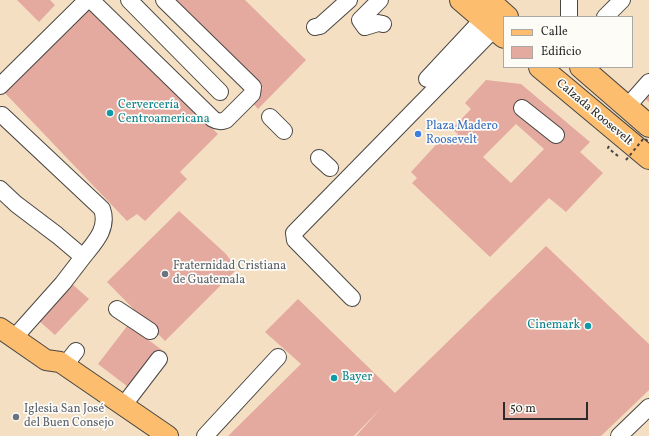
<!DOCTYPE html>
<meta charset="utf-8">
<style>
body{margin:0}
#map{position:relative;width:649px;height:436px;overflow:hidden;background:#f4dfc3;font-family:Vollkorn,serif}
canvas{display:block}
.legend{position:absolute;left:503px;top:16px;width:130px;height:52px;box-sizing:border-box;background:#fdfcf7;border:1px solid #a9a8a5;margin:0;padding:5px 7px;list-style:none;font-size:12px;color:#2b2b2b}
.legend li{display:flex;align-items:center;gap:8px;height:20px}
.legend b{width:20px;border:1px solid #a9a8a5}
.scale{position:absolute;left:503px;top:402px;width:85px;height:18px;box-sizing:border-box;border:2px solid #2b2b2b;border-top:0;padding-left:5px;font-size:12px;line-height:14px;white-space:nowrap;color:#2b2b2b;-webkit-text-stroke:3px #fdfcf7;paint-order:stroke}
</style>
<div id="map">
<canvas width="649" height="436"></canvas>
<ul class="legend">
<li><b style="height:5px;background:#fcbd6e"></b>Calle</li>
<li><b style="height:11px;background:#e4a99f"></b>Edificio</li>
</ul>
<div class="scale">50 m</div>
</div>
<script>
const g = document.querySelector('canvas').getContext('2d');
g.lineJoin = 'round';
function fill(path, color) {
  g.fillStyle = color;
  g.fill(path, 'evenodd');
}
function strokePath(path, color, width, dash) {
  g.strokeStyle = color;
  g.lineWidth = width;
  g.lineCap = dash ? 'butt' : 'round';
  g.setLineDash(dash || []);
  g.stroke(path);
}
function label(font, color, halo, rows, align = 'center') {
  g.font = font + ' Vollkorn,serif';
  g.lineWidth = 3.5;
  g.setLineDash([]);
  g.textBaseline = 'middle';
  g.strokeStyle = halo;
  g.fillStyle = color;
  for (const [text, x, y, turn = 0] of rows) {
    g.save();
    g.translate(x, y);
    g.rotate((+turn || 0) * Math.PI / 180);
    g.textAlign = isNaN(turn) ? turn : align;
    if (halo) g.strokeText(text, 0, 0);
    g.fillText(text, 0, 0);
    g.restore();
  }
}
fill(new Path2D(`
 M17,0h33l5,5 -16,17z
 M170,0h75l61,60 -48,49 -6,-7 11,-14z
 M88,6l130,128 -38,38 7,7 -42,42 -8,-7 -10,7 -124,-130z
 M486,80l35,4 69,58 -10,10 23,21 -37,39 -17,-14 -59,59 -78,-74 5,-5 -6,-6 33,-36 6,6 8,-8 -6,-5 19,-20 -6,-6zM516,124l28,25 -33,34 -28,-26z
 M649,89v13l-7,-6z
 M179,211l47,43 11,15 -72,72 -58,-59z
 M546,246l103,98v46l-48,46h-245l26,-29 -28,29h-126l73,-72 -36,-32 33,-33 97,94z
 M71,283l18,16 -34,36 -17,-15z
 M128,325l34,25 -30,40 -34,-26z`), '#e4a99f');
const minor = new Path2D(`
 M91,0l122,119c5,3 8,3 13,1l26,-26 1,-7 -89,-87
 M129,0l91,92
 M380,0l-20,20 5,7 13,-4 5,1
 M569,17v-17
 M605,17l17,-17
 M315,27l5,-1 29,-26
 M427,79l56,-60
 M0,86l87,-86
 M627,107l22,-25
 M522,108l34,27
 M2,115l100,94c7,20 -8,34 -19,48
 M270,117l14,14
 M319,158l11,10
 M0,189l16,15 41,31 26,22 -20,26 -49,55
 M352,298l-57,-58 -1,-7 201,-205
 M117,309l33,22
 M65,365l11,-14
 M123,406l36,-47
 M205,436l73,-79
 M619,436l30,-29`);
const major = new Path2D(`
 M0,328l46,32 14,2 108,74`);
const highway = new Path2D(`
 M461,0l43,37
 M488,0l19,17
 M540,67l109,91
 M581,67l68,59`);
strokePath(minor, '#494642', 18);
strokePath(major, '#494642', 22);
strokePath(highway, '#494642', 24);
strokePath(new Path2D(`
 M609,146l-1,2 10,8 1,-1`), '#494642', 2, [3, 3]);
strokePath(minor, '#fff', 16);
strokePath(major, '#fcbd6e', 20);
strokePath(highway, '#fcbd6e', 22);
strokePath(new Path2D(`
 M626,160l18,-22 5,4`), '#494642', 2, [3, 3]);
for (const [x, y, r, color] of [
 [110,113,4,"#0f9aa8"],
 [418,134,4,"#3f7fe0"],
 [165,274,4,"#6b7280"],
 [588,326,4,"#0f9aa8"],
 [334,378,4,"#0f9aa8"],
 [16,417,4,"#6b7280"]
]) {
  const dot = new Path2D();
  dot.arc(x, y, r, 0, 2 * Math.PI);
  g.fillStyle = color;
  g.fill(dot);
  strokePath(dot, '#fdfcf7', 1.5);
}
label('12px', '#0d838f', '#fdfcf7', [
 ["Cervercería",118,106],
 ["Centroamericana",118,120],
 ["Cinemark",580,326,"right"],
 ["Bayer",342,378]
], 'left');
label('12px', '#2b2b2b', '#fdfcf7', [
 ["Calzada Roosevelt",594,113,40]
]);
label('12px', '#366cbe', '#fdfcf7', [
 ["Plaza Madero",426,127],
 ["Roosevelt",426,141]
], 'left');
label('12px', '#5b616d', '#fdfcf7', [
 ["Fraternidad Cristiana",173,267],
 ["de Guatemala",173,281],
 ["Iglesia San José",24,410],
 ["del Buen Consejo",24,424]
], 'left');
</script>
